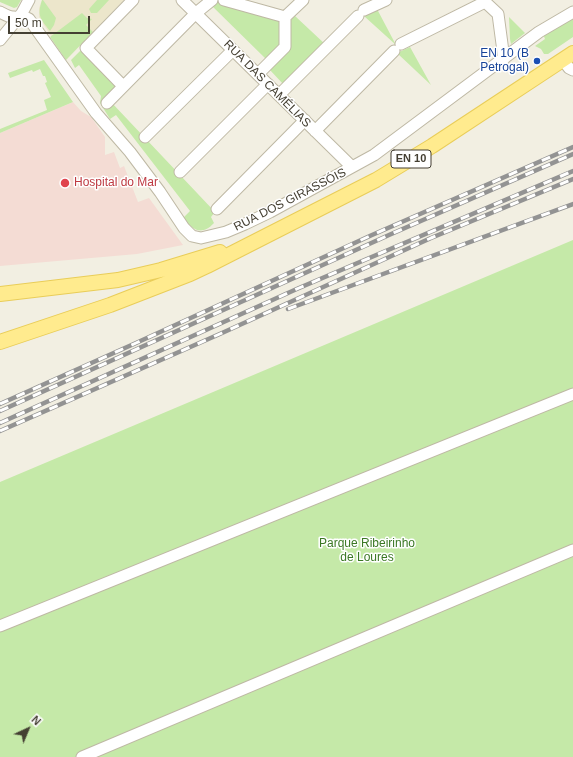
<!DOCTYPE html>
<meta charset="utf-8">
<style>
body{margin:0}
#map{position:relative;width:573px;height:757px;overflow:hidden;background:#f2efe2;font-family:Helvetica,sans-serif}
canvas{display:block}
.north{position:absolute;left:8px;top:709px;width:40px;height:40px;-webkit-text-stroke:3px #fff;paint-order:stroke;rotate:44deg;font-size:11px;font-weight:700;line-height:16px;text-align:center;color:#443f32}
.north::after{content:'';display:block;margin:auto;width:14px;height:18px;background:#443f32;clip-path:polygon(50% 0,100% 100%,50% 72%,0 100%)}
.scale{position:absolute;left:8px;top:16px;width:82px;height:18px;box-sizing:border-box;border:2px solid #443f32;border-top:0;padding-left:5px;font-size:12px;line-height:14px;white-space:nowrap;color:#443f32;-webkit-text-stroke:3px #fff;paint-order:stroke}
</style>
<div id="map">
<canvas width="573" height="757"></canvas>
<div class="north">N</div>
<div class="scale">50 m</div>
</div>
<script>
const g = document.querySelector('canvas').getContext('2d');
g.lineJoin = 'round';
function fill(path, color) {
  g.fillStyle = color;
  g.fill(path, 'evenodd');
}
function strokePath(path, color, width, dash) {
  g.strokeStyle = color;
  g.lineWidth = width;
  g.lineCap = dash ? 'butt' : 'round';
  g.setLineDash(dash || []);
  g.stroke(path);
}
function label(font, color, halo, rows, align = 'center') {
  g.font = font + ' Helvetica,sans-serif';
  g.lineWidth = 3;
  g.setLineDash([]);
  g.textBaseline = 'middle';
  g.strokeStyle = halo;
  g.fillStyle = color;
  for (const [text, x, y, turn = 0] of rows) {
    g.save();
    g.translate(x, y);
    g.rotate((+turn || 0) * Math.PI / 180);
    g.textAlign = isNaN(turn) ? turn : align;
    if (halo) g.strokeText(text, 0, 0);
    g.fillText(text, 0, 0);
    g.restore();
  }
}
fill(new Path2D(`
 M42,0h82l-58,60 -27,-43v-9z`), '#ece6cb');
fill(new Path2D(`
 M73,102l8,9 10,6 14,20v18l9,-3 6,16 4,-2 14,36 11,-4 34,47 -46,9 -137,12v-133z`), '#f4dcd4');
fill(new Path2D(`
 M0,0h21l-4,7 -3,1 -14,-6z
 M42,0h1l13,18 -2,7 -4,6c-10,-13 -13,-15 -8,-31z
 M97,0h12l-12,13h-6l-2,-4z
 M217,0l18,4 48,14v27l-16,15 -57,-56z
 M377,9l19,36 -32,-29z
 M82,13l5,5 5,1 -6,6 7,7 -27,28 -16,-23z
 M295,16l31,29 -42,40 -15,-16 21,-21 1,-28z
 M509,17l16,16 -14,11 -1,-5z
 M573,17v20l-25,17h-4l-3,-5 -6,-3 10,-7 -2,-5z
 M410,47l21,38 -34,-32z
 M81,50l40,41 -10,11 104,110 -4,5 3,6c-13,14 -22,6 -31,-5l7,-7 -74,-96 -6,4 -10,-16 1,-7 -22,-31 -4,3 -4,-8z
 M44,60l29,42 -73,31v-4l47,-19 -3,-10 7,-3 -6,-14 2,-1 -2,-6h-2l-3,-7 -7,3 -1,-2 -22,8 -2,-5z
 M573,240v517h-573v-275z`), '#c5e9a8');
const minor = new Path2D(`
 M182,0l170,167
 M224,0l61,17v30l-27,27
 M483,0l15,14 6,45
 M364,10l22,-10
 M0,12c4,2 8,5 13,5 6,1 10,-2 16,2l67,94 34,39 30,40 24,36 8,8 9,2 25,-6 19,-8 25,-12 104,-57 165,-123 34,-20
 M285,17l18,-17
 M0,40l22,-27 7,-13
 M401,44l84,-42
 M563,60l6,8 4,2
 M123,86l-37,-38 47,-48
 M279,95l79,-79
 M107,103l89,-90 16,-13
 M315,131l79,-80
 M145,137l88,-87
 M180,172l88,-88
 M217,209l88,-89
 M0,626l573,-232
 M82,757l491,-207`);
const major = new Path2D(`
 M0,294l118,-14 43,-10 59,-18
 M0,342l110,-37 80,-31 17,-8 169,-86 56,-34 141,-93`);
strokePath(minor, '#beb8a4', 13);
strokePath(major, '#e9cd59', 16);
strokePath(minor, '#fff', 11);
strokePath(major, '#ffeb8e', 14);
const rail = new Path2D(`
 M288,309l285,-105
 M0,404l136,-61 236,-108 201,-88
 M0,411l389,-176 184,-81
 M0,423l299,-135 274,-117
 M0,431l222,-98 209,-95 142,-59`);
strokePath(rail, '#939393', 4.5);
strokePath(rail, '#fff', 3, [9]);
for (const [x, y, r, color] of [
 [537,61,4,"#1a4fb4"],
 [65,183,5,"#e0444e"]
]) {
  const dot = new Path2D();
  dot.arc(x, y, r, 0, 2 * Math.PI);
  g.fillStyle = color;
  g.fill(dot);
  strokePath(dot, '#fff', 1.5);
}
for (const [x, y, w] of [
 [411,159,40]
]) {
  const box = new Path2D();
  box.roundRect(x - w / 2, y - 9, w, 18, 3);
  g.fillStyle = '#fff';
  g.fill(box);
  strokePath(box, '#443f32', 1);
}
label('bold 11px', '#443f32', null, [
 ["EN 10",411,159]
]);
label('12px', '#164399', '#fff', [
 ["EN 10 (B",529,54],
 ["Petrogal)",529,68]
], 'right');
label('12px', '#443f32', '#fff', [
 ["RUA DAS CAMÉLIAS",267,84,45],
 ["RUA DOS GIRASSÓIS",290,200,-27]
]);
label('12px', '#be3a42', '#fff', [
 ["Hospital do Mar",74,183]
], 'left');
label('12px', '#3b7824', '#fff', [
 ["Parque Ribeirinho",367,544],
 ["de Loures",367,558]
]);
</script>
